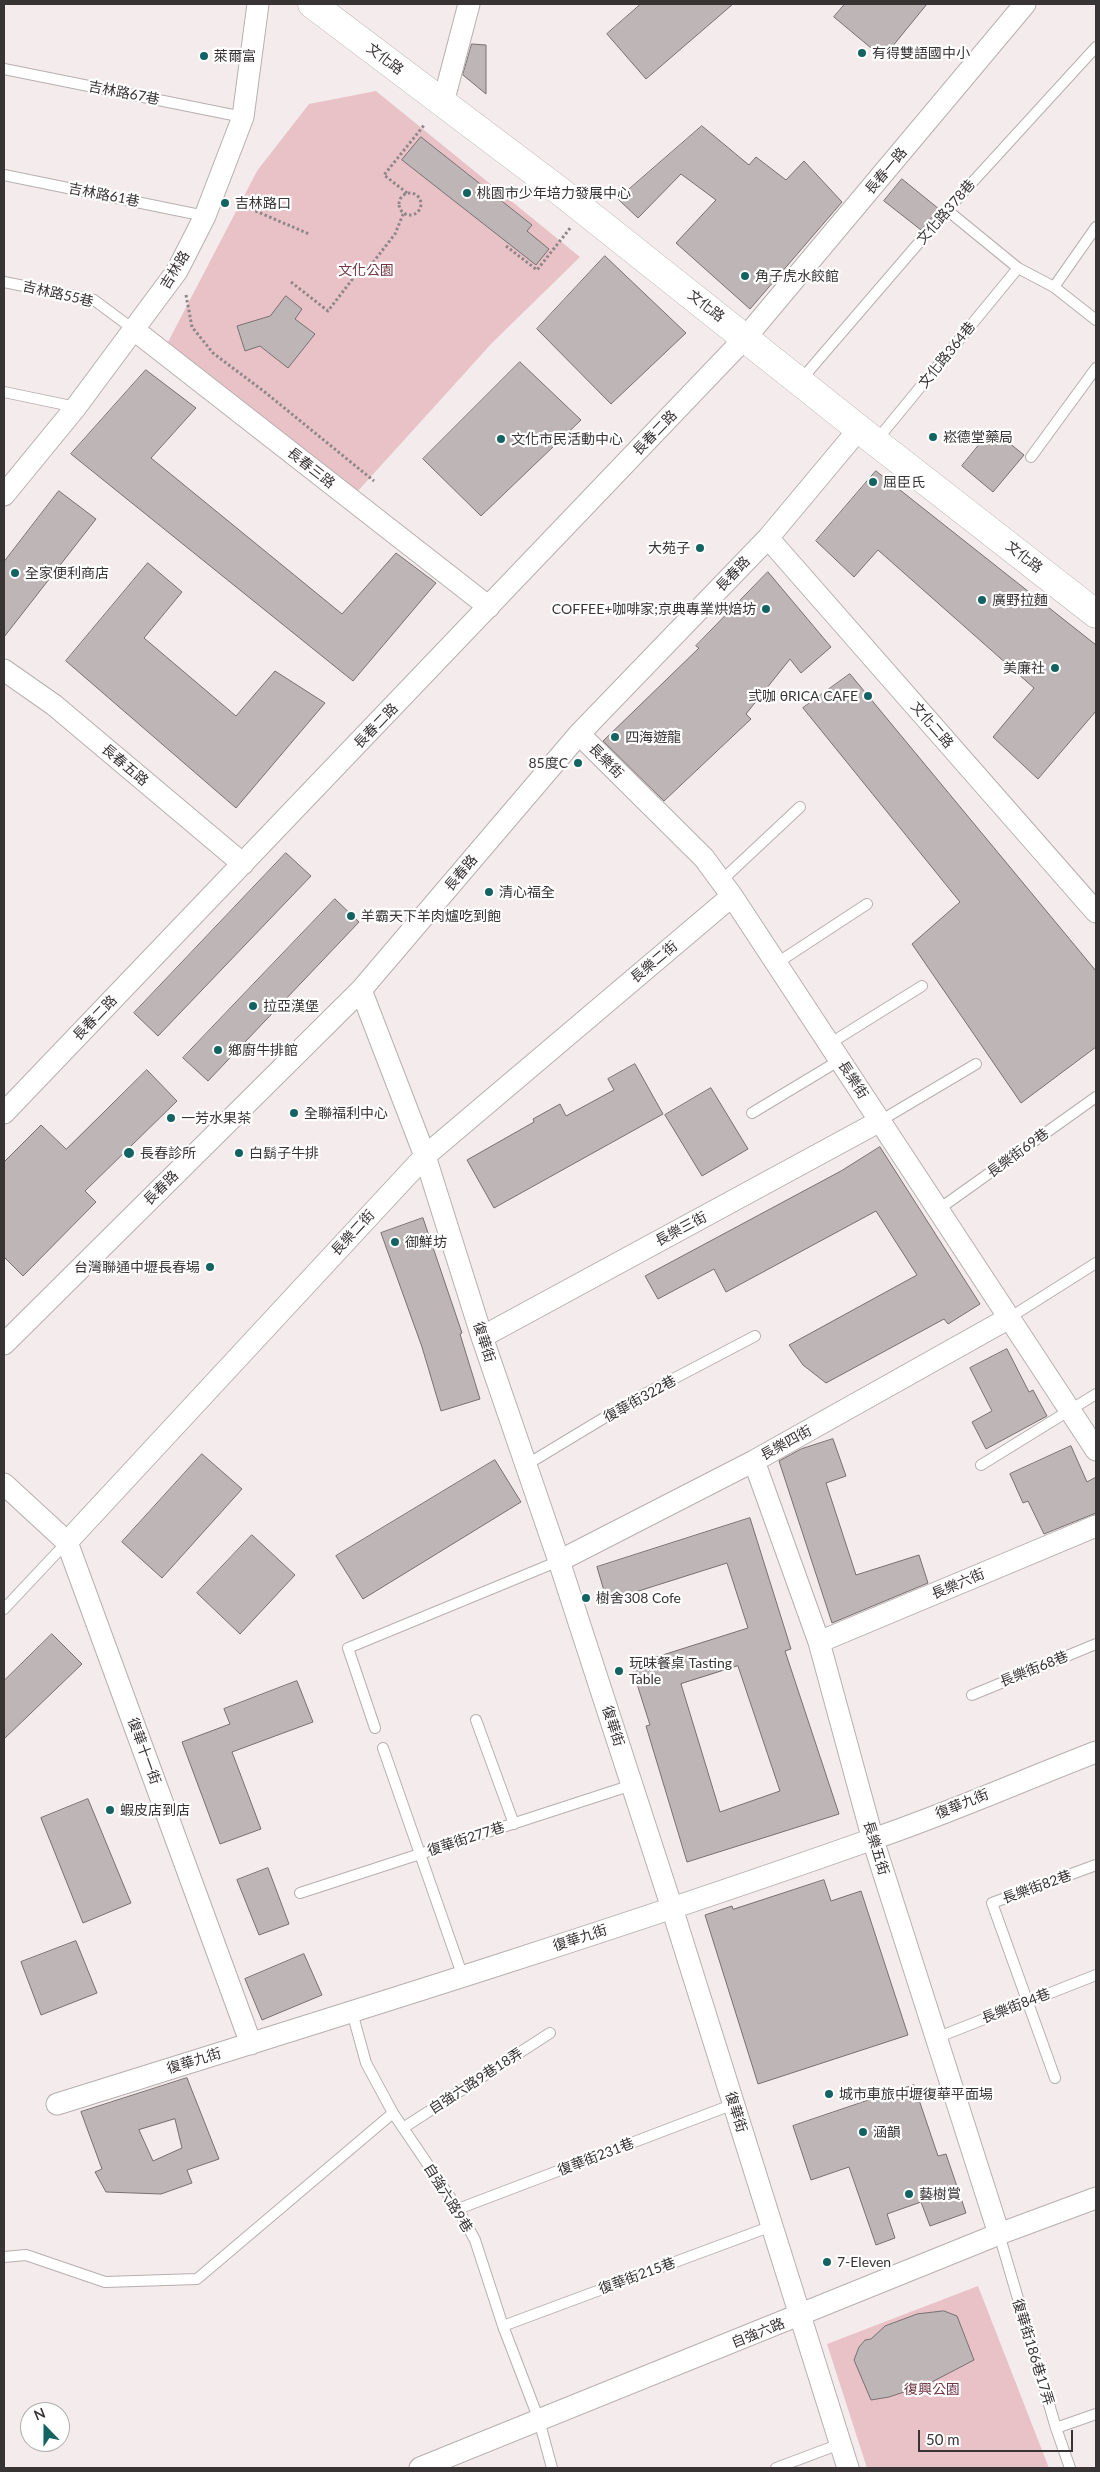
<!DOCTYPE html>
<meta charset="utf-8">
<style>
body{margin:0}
#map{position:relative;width:1100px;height:2472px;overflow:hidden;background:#f4ebec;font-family:Lato,sans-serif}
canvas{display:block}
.frame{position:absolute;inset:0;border:5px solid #383435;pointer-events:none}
.north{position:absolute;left:20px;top:2402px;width:50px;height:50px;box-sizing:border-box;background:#fff;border:1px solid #afaeae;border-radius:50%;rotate:338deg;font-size:14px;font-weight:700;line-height:20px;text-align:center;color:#383435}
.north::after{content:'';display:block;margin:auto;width:18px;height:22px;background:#136362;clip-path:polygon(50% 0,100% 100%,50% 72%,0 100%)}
.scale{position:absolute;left:918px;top:2430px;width:155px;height:22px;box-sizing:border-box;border:2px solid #383435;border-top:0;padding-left:6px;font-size:15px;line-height:18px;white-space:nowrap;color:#383435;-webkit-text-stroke:4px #fff;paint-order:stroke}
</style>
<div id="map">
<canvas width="1100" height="2472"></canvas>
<div class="frame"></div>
<div class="north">N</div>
<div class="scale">50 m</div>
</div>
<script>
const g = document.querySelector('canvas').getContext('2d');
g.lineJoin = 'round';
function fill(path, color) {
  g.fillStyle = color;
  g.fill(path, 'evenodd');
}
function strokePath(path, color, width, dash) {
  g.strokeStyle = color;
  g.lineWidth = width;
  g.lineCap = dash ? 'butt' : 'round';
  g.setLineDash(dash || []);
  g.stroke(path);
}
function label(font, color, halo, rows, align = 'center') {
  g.font = font + ' Lato,"Noto Sans TC",sans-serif';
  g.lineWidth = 4.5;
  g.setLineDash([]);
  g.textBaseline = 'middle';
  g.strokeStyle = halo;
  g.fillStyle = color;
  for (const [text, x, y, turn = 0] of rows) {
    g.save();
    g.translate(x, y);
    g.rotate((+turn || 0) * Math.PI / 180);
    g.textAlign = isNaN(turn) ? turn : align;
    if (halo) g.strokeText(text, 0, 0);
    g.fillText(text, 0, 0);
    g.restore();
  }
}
fill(new Path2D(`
 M376,91l204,166 -88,86 -135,149 -190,-148 90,-173 52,-67z
 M978,2286l71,182h-182l-40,-124z`), '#e9c2c8');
const building = new Path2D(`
 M641,4h92l-87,75 -39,-45z
 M845,4h82l-44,54 -49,-41z
 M472,44l14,1v49l-23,-19z
 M702,126l47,39 7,-8 30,23 18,-19 38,41 -92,107 -74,-66 40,-43 -35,-26 -43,44 -20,-19z
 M421,137l111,88 -5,6 22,18 -13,16 -134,-105z
 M902,179l37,30 -18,21 -37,-29z
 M605,256l81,77 -75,71 -74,-75z
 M286,296l16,13 -7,10 20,15 -27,34 -28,-22 -15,5 -8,-25 33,-10z
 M520,362l61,58 -100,96 -58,-57z
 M146,370l50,38 -45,50 191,156 54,-61 40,30 -83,98 -282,-227z
 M992,429l32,26 -31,37 -31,-26z
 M876,471l220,174v66l-58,68 -45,-42 41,-49 -156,-138 -24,27 -38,-36z
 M59,491l37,28 -92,118v-75z
 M148,563l34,29 -38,46 92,78 39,-45 50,32 -89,105 -170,-147z
 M768,572l63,75 -30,26 -11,-14 -44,55 5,5 -87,82 -61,-60 96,-93 -3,-2z
 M850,674l246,297v76l-75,56 -109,-159 48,-42 -157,-194z
 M286,853l25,23 -153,160 -24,-23z
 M335,899l24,23 -151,159 -25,-23z
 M635,1064l28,50 -169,94 -27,-48 67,-38 -1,-3 27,-15 6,12 48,-26 -6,-11z
 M147,1070l30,31 -92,90 11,11 -73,74 -19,-19v-95l37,-37 25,24z
 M711,1088l37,61 -46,27 -37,-61z
 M880,1147l100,157 -32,20 -4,-5 -118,64 -23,-18 -14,-20 128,-70 -41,-64 -150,81 -12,-23 -56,30 -13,-23 196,-105z
 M423,1218l39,115 -2,1 20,65 -39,12 -19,-64 -41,-114z
 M1007,1349l22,43 4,-2 14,26 -61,33 -14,-27 20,-11 -22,-43z
 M833,1439l13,37 -20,7 30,92 63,-20 9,28 -96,40 -53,-162 22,-12z
 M1071,1446l16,36 9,-5v36l-52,21 -16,-33 -5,2 -13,-29z
 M202,1454l40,35 -80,89 -40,-36z
 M495,1460l26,42 -158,97 -27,-43z
 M750,1518l41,131 -6,2 54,163 -152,48 -41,-136 4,-1 -19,-60 117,-37 -21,-65 -120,38 -10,-34zM738,1666l42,125 -60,21 -39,-128z
 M252,1535l43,40 -55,59 -43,-41z
 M52,1634l30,30 -78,75v-58z
 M297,1681l16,41 -81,30 29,77 -41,15 -38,-102 48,-18 -6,-15z
 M88,1799l43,104 -48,20 -42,-105z
 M268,1868l21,56 -30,11 -22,-55z
 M824,1880l7,21 30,-10 47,144 -150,49 -53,-169 27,-9 1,3z
 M76,1941l21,52 -56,22 -20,-53z
 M304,1954l18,41 -60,25 -17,-41z
 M187,2078l32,81 -32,11 5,13 -31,11 -55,-2 -11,-20 7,-3 -21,-57zM175,2119l7,29 -29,13 -14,-31z
 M914,2085l24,71 8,-2 20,59 -36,13 -9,-24 -34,12 8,24 -19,7 -27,-78 -38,13 -18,-54z
 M944,2311l13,5 17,44 -46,24 -39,13 -18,3 -17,-40 5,-13 6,-7 6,-1 14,-13 32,-12z`);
fill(building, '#bdb5b6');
strokePath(building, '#777071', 1);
const lane = new Path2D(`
 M4,69l239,48
 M4,175l201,41
 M947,210l71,58 36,19 42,33
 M4,282l90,18 39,29
 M1054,287l42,-60
 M800,381l147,-171 149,-163
 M4,392l72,15
 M876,441l142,-173
 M1031,457l65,-89
 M721,881l79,-74
 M777,963l90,-59
 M829,1044l93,-58
 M752,1113l88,-53
 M880,1121l96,-57
 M939,1209l157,-112
 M1009,1318l87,-55
 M526,1465l111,-67 118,-62
 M981,1465l115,-71
 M4,1609l63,-67
 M972,1695l124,-51
 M476,1720l38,104
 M375,1728l-27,-80 211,-87
 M383,1748l80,229
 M300,1893l332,-108
 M352,2012l14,51 27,50 65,96 17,31 28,86 36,94 13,48
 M936,2038l160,-63
 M1055,2078l-63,-175 104,-38
 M403,2128l147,-95
 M458,2209l276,-105
 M999,2234l57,194 14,40
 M4,2257l22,-2 79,27 92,-3 196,-166
 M503,2326l269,-100
 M1056,2428l40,-14
 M776,2468l64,-24`);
const street = new Path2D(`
 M443,103l26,-99
 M133,329l356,278
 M4,495l72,-88 101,-136 28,-55 38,-99 15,-113
 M768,538l328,374
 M4,670l50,35 189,159
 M579,734l125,124 28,38 364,554
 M361,990l64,166 57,181 77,224 113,347 176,560
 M4,1113l742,-776 279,-333
 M482,1337l398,-216
 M4,1344l357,-354 218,-256 189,-196 91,-109
 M754,1461l65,181 54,198 126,394
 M4,1484l63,58 358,-386 307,-260
 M67,1542l184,502
 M559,1561l195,-100 255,-143
 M819,1642l277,-116
 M57,2104c272,-85 545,-169 813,-264 77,-26 151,-59 226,-88
 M420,2468l579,-234 97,-36`);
const secondary = new Path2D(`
 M312,4l249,188 298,237 237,185`);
strokePath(lane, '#b7afb0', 12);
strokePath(street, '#b7afb0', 23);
strokePath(secondary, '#b7afb0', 29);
strokePath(new Path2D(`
 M407,193l-23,-18 41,-51
 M399 204a11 11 0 1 1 22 0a11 11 0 1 1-22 0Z
 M237,203l72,31
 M506,246l31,24 34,-43
 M291,282l37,29 33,-43 10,-3 24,-31 9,-22
 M186,295l6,32 21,26 53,40 108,88`), '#8d8788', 3, [2.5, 2.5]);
strokePath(lane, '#fff', 10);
strokePath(street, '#fff', 21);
strokePath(secondary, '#fff', 28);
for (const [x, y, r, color] of [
 [862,53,5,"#136362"],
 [204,56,5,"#136362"],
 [467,193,5,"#136362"],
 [225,203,5,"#136362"],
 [745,276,5,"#136362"],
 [933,437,5,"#136362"],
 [501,439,5,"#136362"],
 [873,482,5,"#136362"],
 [700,548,5,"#136362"],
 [15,573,5,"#136362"],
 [982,600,5,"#136362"],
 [766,609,5,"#136362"],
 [1055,668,5,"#136362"],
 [868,696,5,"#136362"],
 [615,737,5,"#136362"],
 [578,763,5,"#136362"],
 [489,892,5,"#136362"],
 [351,916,5,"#136362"],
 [253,1006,5,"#136362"],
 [218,1050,5,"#136362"],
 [294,1113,5,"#136362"],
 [171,1118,5,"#136362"],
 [129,1153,6,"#136362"],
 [239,1153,5,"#136362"],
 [395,1242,5,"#136362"],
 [210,1267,5,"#136362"],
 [586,1598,5,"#136362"],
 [619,1671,5,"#136362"],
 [110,1810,5,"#136362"],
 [829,2094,5,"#136362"],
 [863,2132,5,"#136362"],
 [909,2194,5,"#136362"],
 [827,2262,5,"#136362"]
]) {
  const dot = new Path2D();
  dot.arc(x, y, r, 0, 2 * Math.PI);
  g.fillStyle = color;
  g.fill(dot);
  strokePath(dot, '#fff', 2);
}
label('14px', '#383435', '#fff', [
 ["有得雙語國中小",872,53],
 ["萊爾富",214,56],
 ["桃園市少年培力發展中心",477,193],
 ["吉林路口",235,203],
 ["角子虎水餃館",755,276],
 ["崧德堂藥局",943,437],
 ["文化市民活動中心",511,439],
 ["屈臣氏",883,482],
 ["大苑子",690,548,"right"],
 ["全家便利商店",25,573],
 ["廣野拉麵",992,600],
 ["COFFEE+咖啡家;京典專業烘焙坊",756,609,"right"],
 ["美廉社",1045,668,"right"],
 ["弎咖 θRICA CAFE",858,696,"right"],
 ["四海遊龍",625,737],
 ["85度C",568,763,"right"],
 ["清心福全",499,892],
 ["羊霸天下羊肉爐吃到飽",361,916],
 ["拉亞漢堡",263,1006],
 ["鄉廚牛排館",228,1050],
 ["全聯福利中心",304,1113],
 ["一芳水果茶",181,1118],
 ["長春診所",140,1153],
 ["白鬍子牛排",249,1153],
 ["御鮮坊",405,1242],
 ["台灣聯通中壢長春場",200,1267,"right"],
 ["樹舍308 Cofe",596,1598],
 ["玩味餐桌 Tasting",629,1663],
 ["Table",629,1679],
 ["蝦皮店到店",120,1810],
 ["城市車旅中壢復華平面場",839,2094],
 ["涵韻",873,2132],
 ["藝樹賞",919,2194],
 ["7-Eleven",837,2262]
], 'left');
label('14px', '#383435', '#fff', [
 ["文化路",385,59,37],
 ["吉林路67巷",124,93,11],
 ["長春一路",886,171,-50],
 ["吉林路61巷",104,195,11],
 ["文化路378巷",946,212,-49],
 ["吉林路",175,270,-58],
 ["吉林路55巷",58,294,13],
 ["文化路",706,306,38],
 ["文化路364巷",947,355,-51],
 ["長春二路",655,433,-46],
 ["長春三路",311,468,38],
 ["文化路",1024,557,38],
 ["長春路",733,574,-46],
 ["文化二路",932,725,49],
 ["長春二路",376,726,-46],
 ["長樂街",606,761,45],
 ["長春五路",125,765,40],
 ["長春路",461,873,-50],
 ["長樂二街",654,962,-40],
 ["長春二路",95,1018,-46],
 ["長樂街",853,1080,57],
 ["長樂街69巷",1018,1153,-36],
 ["長春路",161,1188,-45],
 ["長樂三街",681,1229,-28],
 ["長樂二街",353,1233,-47],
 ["復華街",484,1342,72],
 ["復華街322巷",640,1399,-29],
 ["長樂四街",786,1443,-29],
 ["長樂六街",958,1584,-23],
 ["長樂街68巷",1034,1669,-22],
 ["復華街",613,1726,72],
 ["復華十一街",144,1751,70],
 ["復華九街",962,1804,-22],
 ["復華街277巷",466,1839,-18],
 ["長樂五街",876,1848,73],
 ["長樂街82巷",1037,1887,-20],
 ["復華九街",580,1938,-18],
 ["長樂街84巷",1016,2006,-21],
 ["復華九街",194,2061,-17],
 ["自強六路9巷18弄",476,2081,-33],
 ["復華街",736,2112,73],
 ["復華街231巷",596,2157,-21],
 ["自強六路9巷",448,2198,58],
 ["復華街215巷",637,2276,-20],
 ["自強六路",758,2333,-22],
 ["復華街186巷17弄",1033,2352,73]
]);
label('14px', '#703642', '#fff', [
 ["文化公園",366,270],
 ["復興公園",932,2389]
]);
</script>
